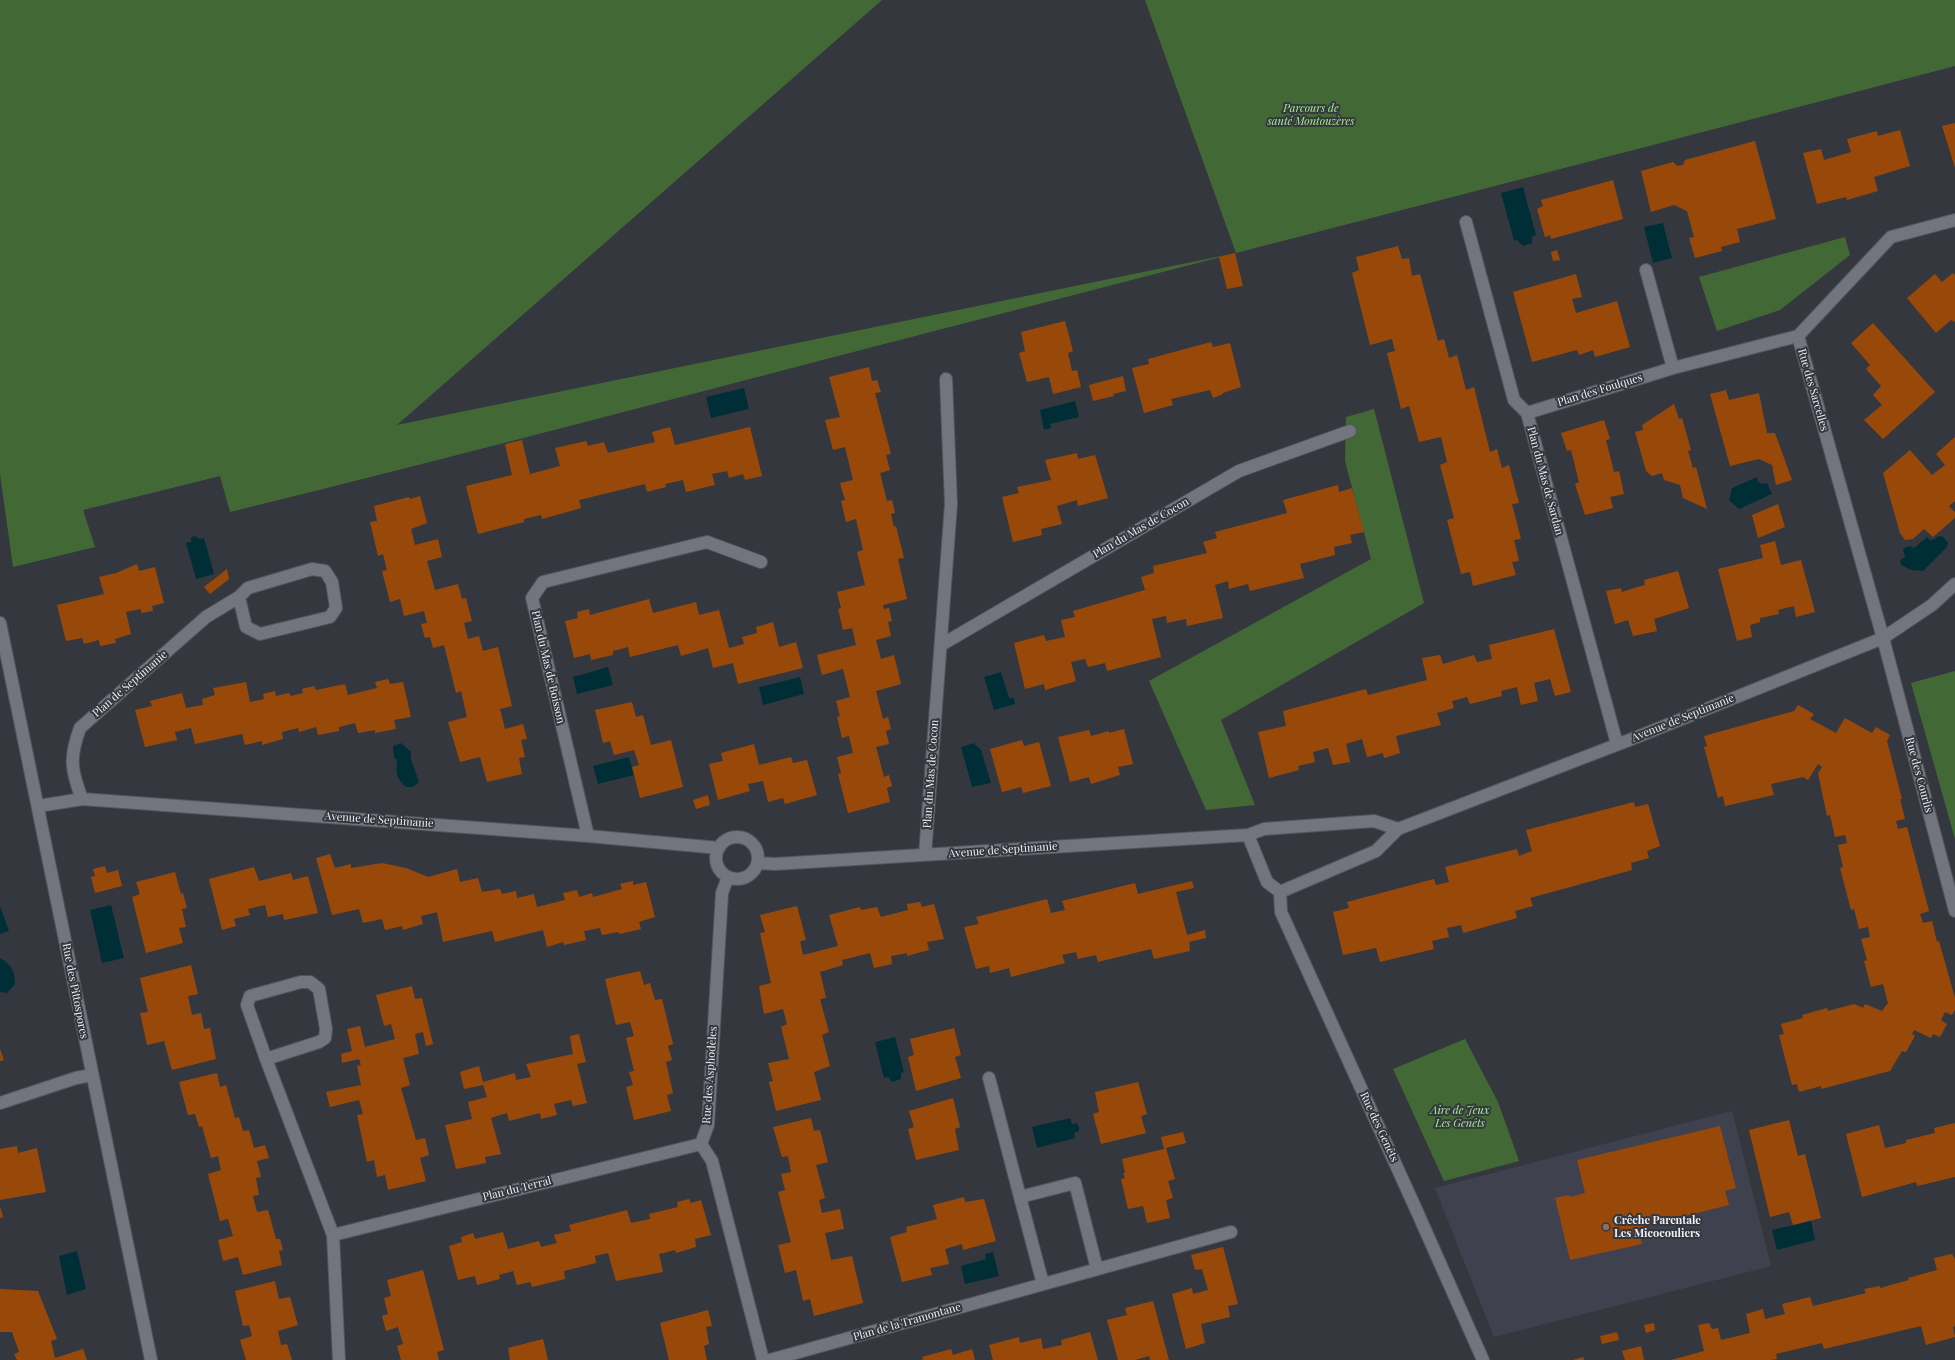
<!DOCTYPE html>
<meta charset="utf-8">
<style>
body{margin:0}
canvas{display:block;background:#35373f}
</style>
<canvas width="1955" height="1360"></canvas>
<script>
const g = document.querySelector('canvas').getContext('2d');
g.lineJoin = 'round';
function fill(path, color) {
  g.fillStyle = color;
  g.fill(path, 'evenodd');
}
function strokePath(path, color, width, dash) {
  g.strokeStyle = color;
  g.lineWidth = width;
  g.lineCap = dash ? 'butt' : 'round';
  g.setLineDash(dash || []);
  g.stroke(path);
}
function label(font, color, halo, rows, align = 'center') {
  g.font = font + ' "Playfair Display",serif';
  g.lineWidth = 4;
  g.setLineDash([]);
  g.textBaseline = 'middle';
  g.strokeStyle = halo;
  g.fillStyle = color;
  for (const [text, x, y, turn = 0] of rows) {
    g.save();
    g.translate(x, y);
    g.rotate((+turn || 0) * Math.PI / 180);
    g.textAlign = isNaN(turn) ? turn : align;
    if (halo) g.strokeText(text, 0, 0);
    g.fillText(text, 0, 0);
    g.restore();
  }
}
fill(new Path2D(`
 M1732,1111l39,155 -277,71 -59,-149z`), '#3f414e');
fill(new Path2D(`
 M0,0h882l-485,425 839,-172 -91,-253h810v66c-335,88 -670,174 -1005,261 -240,62 -480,126 -720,185l-10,-36 -137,34 12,37 -82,20 -13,-93z
 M1845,237l5,18 -70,55 -63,21 -18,-54z
 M1374,409l50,194 -203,117 34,85 -49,5 -57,-129 222,-122 -26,-98 1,-44z
 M1955,671v168l-44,-156z
 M1465,1039l33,63 21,59 -75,20 -51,-112z`), '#426836');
fill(new Path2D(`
 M1523,187l13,48 -4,2v6l-9,3 -6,-6 -3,1 -13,-48z
 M1663,223l9,35 -19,5 -9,-36z
 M744,388l5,21 -38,9 -5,-21z
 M1075,401l4,16 -29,7 1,4 -7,2 -4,-20z
 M1757,477l1,5 5,2 4,-1 5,11 -33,15 -10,-9 3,-12z
 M194,536l6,3 4,-1 10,36 -18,5 -10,-36 5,-1v-4z
 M1938,536l5,1 5,5 -1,5 -24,24 -12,-1 -10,-5 -1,-5 5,-3 -2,-8 6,-3 5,2 13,-11 3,3 5,-1z
 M608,667l5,18 -36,9 -4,-17z
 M1001,672l8,26h5l1,6 -21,6 -10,-33z
 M800,677l4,17 -41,11 -4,-18z
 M401,743l10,9v7l8,23 -6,5h-7c-10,-9 -10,-13 -9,-27l-3,-3 -1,-11z
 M974,743l7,7 10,33 -19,4 -11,-40z
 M629,757l5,18 -36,9 -5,-18z
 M111,905l13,53 -22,5 -12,-53z
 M0,906l9,25 -9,3z
 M0,958c11,6 15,13 15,26l-8,9 -7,-1z
 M895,1037l9,35 -3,1v6l-9,3 -4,-5 -4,1 -9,-36z
 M1070,1118l2,6 4,-1 3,3v5l-5,2 1,5 -38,10 -5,-21z
 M1811,1221l4,19 -38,10 -5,-20z
 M77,1251l9,38 -19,6 -8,-39z
 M993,1252l6,24 -34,8 -4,-18 25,-7 -1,-5z`), '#002e37');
fill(new Path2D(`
 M1955,123v45l-13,-42z
 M1900,130l10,36 -36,11 4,14 -31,9 -1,-3 -29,7 -14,-51 18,-4 3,11 27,-8 -4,-13 30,-8 1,5z
 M1755,141l21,78 -39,10 3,13 -19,5 1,4 -27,7 -6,-20 5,-1 -7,-26 -13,-6 -23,7 -10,-41 32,-9 4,4 6,-1 2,-5z
 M1613,180l10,39 -72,20 -1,-4 -5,2 -8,-28 6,-3 -2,-6z
 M1398,246l4,13 7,-1 3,18 8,-2 18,67 6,-2 5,19 8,-3 9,35 8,-3 16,65 7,-3 5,19 7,-3 10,38 -7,1 9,35 -7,1 5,21 -7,1 4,13 -43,11 -3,-14 -9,2 -14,-54 7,-2 -14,-53 7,-3 -6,-25 -22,5 -10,-36 -8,3 -14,-56 8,-2 -3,-12 -22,6 -18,-72 7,-3 -3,-13z
 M1557,250l3,10 -7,1 -2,-9z
 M1235,253l8,33 -16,3 -8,-32z
 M1953,273l2,2v47l-4,-2 -15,13 -29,-35 28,-24 7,8z
 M1576,274l6,23 -10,2 4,14 41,-12 13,46 -35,10 -2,-7 -14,5 -2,-5 -45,12 -19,-70z
 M1065,321l8,30 -5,2 4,18 5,-1 4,17 -28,7 -4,-17 -22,5 -8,-29 6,-2 -4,-19z
 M1873,323l62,69 -52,47 -19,-19 18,-15 -9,-10 8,-9 -15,-17 4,-4 -19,-22z
 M1211,342l2,5 17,-4 11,44 -18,6v1l-10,4 -3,-8 -39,9 2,6 -29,8 -12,-45 17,-4 -1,-5z
 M869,367l3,14 5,-1 4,12 -6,1 16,61 -5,1 4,15 -10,3 7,28 5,-1 3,13 -4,1 3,13 2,-1 8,32 -6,1 9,40 -24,6 1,4 5,-1 3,13 -4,1 3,14 -15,4 5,19 13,-4 7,29 -25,7 7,28 5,-2 3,12 -5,2 3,13 -13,3 8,30 5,-2 3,11 -5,2 3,14 -42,11 -10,-39 3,-1 -4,-16 16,-4 -4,-17 -7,2 -5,-21 3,-1 -4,-15 14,-4 -7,-28 -21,6 -5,-20 39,-10 -4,-17 -9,2 -5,-21 3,-1 -4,-16 28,-7 -8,-33 6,-2 -7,-31 -10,3 -5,-21 4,-1 -5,-17 13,-3 -8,-33 -12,3 -8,-30 15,-3 -11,-40z
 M1123,376l3,15 -13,3 1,2 -21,5 -4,-16z
 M1726,390l3,10 30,-7 8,40h8l17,47 -16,5 -4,-20 -13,-6 -29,7 -20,-72z
 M1674,404l5,15 3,-1 9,32 -3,1 5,17 3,-1 11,42 -24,-11 -3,-13 -16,-5 -2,-7 -10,3 -6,-5 -11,-39 8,-2 -1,-5z
 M1604,420l6,19 -4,1 8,32 5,-1 5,23 -14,3 3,11 -28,7 -10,-31 4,-2 -8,-32 -4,1 -6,-18z
 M670,427l5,18 75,-18 12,49 -17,4 -2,-6 -14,4 -2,-7 -15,3 3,11 -29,7 -3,-12 -18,4 1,3 -19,5 -2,-8 -66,16 2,8 -10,3 -29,8 -1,-4 -17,4v3l-46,12 -12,-48 46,-11 -7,-31 17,-4 8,34 30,-8 -5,-18 31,-7 2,5 16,-4 4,11 47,-11 -3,-10z
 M1955,437v64l-6,5 6,6v6l-22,19 -9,-8 -11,10 -8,1 -5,-7 -17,-60 27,-23 22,25 13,-10 -9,-11z
 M1077,453l1,6 17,-4 13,43 -30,8 -1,-6 -20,6 5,18 -21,5 1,6 -29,7 -11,-45 17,-4 -2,-6 34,-7 -6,-20z
 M1338,485l1,7 13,-4 12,44 -14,3 2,8 -18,4 1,8 -35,9 4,14 -54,13 -2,-7 -19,5 -1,-8 -13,4 8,33 -36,8 -1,-7 -19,4 -1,-7 -14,3 9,38 -54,14 -2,-8 -17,4 -3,-8 -14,3 5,19 -31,9 -1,-6 -19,5 -11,-46 30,-8 2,6 19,-4 -4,-17 14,-3 -2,-6 72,-21 -4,-13 13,-4 -1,-7 54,-13 -4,-11 14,-4 -2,-6 72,-19 -4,-13z
 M420,496l7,27 -16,6 4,16 23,-6 4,18 -15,4 8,29 23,-6 4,15 4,-1 6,23 -8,2 4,16 11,-3 4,15 15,-4 14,59 -12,3 5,20 18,-5 4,15 -6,1 4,17 -6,1 3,16 -35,8 -7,-25 -20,5 -12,-40 19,-5 -6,-26 -5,2 -12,-48 -11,3 -3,-11 -5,1 -4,-14 6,-1 -3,-12 -20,5 -4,-17 -10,3 -8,-31 5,-1 -4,-16 -5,2 -8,-34 7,-1 -3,-15 35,-9 1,2z
 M1778,504l7,23 -27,11 -6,-23z
 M1775,541l6,24 20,-5 14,52 -19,5 -2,-11 -16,4 1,4 -19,4v4l-10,3 2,12 -15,4 -19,-72 45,-11 -3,-13z
 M137,564l2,7 16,-4 9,36 -12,3 1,5 -12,2v-4l-15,3 5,22 -16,5 1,4 -16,3 -1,-6 -15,4 -2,-6 -16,3 -9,-36 47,-11 -5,-17 17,-4z
 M227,569l2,10 -19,15 -6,-7z
 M1678,571l11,37 -35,11 3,12 -14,3 -10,2 -5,-16 -13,4 -9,-33 15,-3 1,4 9,-3 14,-4 -1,-5z
 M649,599l4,14 43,-11 3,13 20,-5 10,38 15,-4 -2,-7 15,-4 -1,-6 17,-5 6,25 17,-5 7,26 -65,16 -5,-21 -20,5 -5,-20 -27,8 -3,-11 -48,12 -2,-10 -15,4v4l-22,5 -1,-6 -16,4 -9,-37 13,-3 -1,-6 12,-3 1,6z
 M1554,629l17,63 -16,4 -5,-17 -16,4 4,18 -17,4 -4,-18 -16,4 1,5 -32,8 -3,-7 -15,4 2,7 -17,5 4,12 -45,11 4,17 -16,5 -1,-5 -16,4 -5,-18 -16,5 4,18 -17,3 -5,-17 -15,4 2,10 -17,4 1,4 -30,8 -11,-46 28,-6 -3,-15 83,-22 2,6 59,-15 -5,-22 18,-3 3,9 31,-9 3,7 15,-3 -3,-14z
 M388,679l2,5 13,-2 8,35 -17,3 2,9 -21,4v-3l-17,3 -3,-10 -16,4v4l-21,4 -2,-8 -17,5 -1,-4 -16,4 1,7 -21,6v-4l-17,4 -3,-11 -47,10 -4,-16 -16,4 2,8 -32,7 -10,-37 17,-4 -2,-5 32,-8 4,15 17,-3 -1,-6 13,-4 -2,-7 33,-6 4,20 14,-3 -1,-5 12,-3 1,5 13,-3 2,3 12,-3 -1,-4 12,-3 2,4 29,-6 3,11 29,-7 -2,-6z
 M632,702l4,15 7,-2 8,30 20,-5 12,47 -43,11 -8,-31 7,-2 -5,-15 -20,5 -4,-14 -7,2 -8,-33z
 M1798,705l16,9 -4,5 26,14 9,-15 27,15 4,-6 14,8 -3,6 15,58h-2l5,20 -9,2 2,8 9,-2 22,84 -9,3 3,9 9,-2 5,21 2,-1 16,57v12l-3,5 -7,-3 -4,8 6,4 -7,13 -7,-3 -2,4 -17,-8 -2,4 3,2 -9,16 -4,-1 -12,20 -69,18v-3l-22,6 -2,-8 -5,1 -13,-50 5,-1 -3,-10 22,-6 -1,-3 25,-7 1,3 26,-7 9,4 2,-4 17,7 6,-8 -5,-19 -12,3 -7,-26 3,-1 -6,-21 9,-2 -2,-10 -9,2 -5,-20 -3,1 -11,-42 3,-1 -5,-22 9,-2 -2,-8 -10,2 -5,-22 -3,1 -9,-43 4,-6 -4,-3 -10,16 -5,-3 -32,7 3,11 -49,11 -2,-10 -5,2 -14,-51 3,-1 -3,-10 90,-25z
 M1124,729l9,35 -15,3 2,8 -29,9 -2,-7 -19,5 -12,-45 31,-7 2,6 18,-5v2z
 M1022,740l2,6 15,-4 12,44 -28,7 -2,-6 -19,5 -12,-43z
 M754,744l5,21 32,-8 2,6 14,-3 10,35 -32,9 -2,-6 -15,4 -5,-21 -15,3 2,7 -32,9 -9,-36 14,-3 -2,-8z
 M708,795l2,10 -14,4 -3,-9z
 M1634,802l1,5 13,-3 12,42 -13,5 2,7 -18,5 1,7 -102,28 3,8 -18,5 2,7 -54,15 -2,-8 -14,3 2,9 -17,4 2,8 -54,13 -4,-14 -33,7 -10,-43 16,-4 -2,-6 87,-23 2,6 13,-3 -4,-15 72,-18 2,7 13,-5 -6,-21z
 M330,854l5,14 16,-4v4l31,-5 24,5 22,9 29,-8 3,13 18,-4 4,14 18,-3 2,5 14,-3 1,7 17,-4 3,13 28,-7 -2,-7 14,-3 2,7 13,-4 1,4 29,-8 -2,-5 13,-3v4l13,-3 9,35 -16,5 2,7 -21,5 -2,-2 -16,3 -2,-7 -16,3 2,9 -22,5 -1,-3 -16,5 -4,-17 -48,12 -3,-11 -49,11 -6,-30 -16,4 2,8 -20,6 -1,-4 -17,4 -3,-11 -19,4 -4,-14 -27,6 -16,-57z
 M105,866l2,7 11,-3 4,16 -27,7 -4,-16 4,-1 -2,-7z
 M254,867l5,14 32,-8 2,7 15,-4 10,37 -34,7 -1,-6 -15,3 -3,-12 -17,4 2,6 -16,4 2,7 -14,4 -13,-51z
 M175,872l6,22 2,-1 4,15 -5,1 4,18 -7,1 4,15 -37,10 -14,-56 8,-3 -4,-12z
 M1192,881l2,7 -18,4 11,43 18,-5 1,8 -17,4 1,9 -36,8 -3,-10 -53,13 -2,-7 -18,4 -2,-7 -14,3 3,8 -54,14 -2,-9 -19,5 -1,-7 -13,3 -12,-42 15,-3 -3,-7 71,-18 4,14 14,-3 -3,-9 73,-18 3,11z
 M920,902l2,5 12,-3 10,35 -17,3 2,8 -22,6v-3l-16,3 1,8 -18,4 -4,-15 -28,7 1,5 -23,7 6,26 -6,1 9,33 -7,3 8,31 -16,6 7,28 -45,11 -7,-29 4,-1 -5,-18 21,-4 -8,-32 6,-3 -4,-15 -19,5 -5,-28 12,-3 -11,-50 5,-1 -5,-17 37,-9 9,34 -6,1 3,14 35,-9 -9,-31 31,-8 1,3 16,-3 4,10 27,-7 -1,-6z
 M191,965l7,29 -10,2 4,19 9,-2 3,16 6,-1 6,31 -44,11 -8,-29 -17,4 -7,-32 8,-1 -8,-34z
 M640,971l4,14 6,-2 5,17 7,-1 11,45 -5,2 4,14 -6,2 7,31 -6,2 4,16 -37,9 -8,-33 7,-2 -4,-13 5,-1 -8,-33 8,-2 -4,-14 -14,3 -11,-46z
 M412,986l3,13 7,-1 11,46 -7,2 -3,-14 -8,2 4,20 -16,4 7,27 -9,3 15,52 9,-2 4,17 -9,3 6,23 -38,9 -3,-15 -8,2 -3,-17 -7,2 -10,-47 6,-1 -4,-14 -29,7 -4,-15 35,-7 -4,-19 4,-1 -2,-6 -17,4 -1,-9 11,-3 -5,-22 13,-3 5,21 30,-8 -4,-15 -7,2 -8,-31z
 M954,1028l7,27 -6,2 6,21 -45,13 -8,-34 6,-2 -4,-16z
 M579,1034l7,28 -9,2 10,39 -14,3 -2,-6 -17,4 3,11 -16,4 -1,-6 -31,8 -2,-8 -16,5 10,36 -16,3 1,6 -30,6 -11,-44 27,-6 -4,-17 19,-5 -4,-12 -19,4 -4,-17 19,-6 4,16 32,-9 1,7 15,-3 -5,-13 47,-10 -3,-18z
 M0,1049l4,11 -4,1z
 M217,1073l3,14 6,-2 9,33 4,-1 4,14 6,-1 5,18 11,-3 4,13 -12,3 4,16 -5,1 3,17 -6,1 4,16 11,-2 8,29h4l3,11 -4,1 3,14 -39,10 -5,-18 -15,4 -5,-21 15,-4 -5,-17 -8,2 -12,-47 13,-4 -3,-14 -7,2 -9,-32 -3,1 -4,-13 -7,1 -9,-33z
 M1138,1082l9,32 -6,2 5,17 -45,11 -8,-30 6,-2 -4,-20z
 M953,1098l7,29 -5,2 4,21 -43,10 -8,-31 6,-2 -5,-16z
 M811,1118l3,13 6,-1 8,32 -12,3 9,33 -6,2 3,13 18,-4 4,20 -19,4 6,27 21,-4 11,47 -49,13 -4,-17 -7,2 -7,-31 -11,3 -7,-28 13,-3 -13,-50 7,-2 -4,-16 10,-2 -3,-16 -6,1 -9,-30z
 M1789,1120l9,36 7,-2 16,64 -28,7 -4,-13 -19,5 -21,-87z
 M1955,1123v54l-38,9 -1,-4 -54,15 -16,-63 33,-9 6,23 21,-5v-3l29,-7 -1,-5z
 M1720,1126l16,62 -11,3 4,14 -91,23 4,16 -72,16 -15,-62 14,-3 1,2 15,-4 -8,-33z
 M1183,1132l3,11 -20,5 9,31 -7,2 5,17 -7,2 4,18 -23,5 -4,-17 -15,3 -7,-30 4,-1 -2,-5h2l-3,-14 42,-10 -3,-12z
 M17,1146l1,7 19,-5 9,44 -46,8v-51z
 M964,1197l1,5 19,-3 12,42 -33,9 -1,-6 -17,5 4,15 -19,4 2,7 -30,7 -12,-45 17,-5 -1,-5 31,-8 -4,-14z
 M689,1199l2,4 10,-3 10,35 -16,4 1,8 -20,6 -1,-3 -16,4 4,18 -47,9 -8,-28 -13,3 1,7 -32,8 1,8 -33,8 -2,-5 -13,3 -4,-14 -14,4 1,4 -23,6 -2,-9 -17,4 -9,-34 13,-4 -1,-5 12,-4 2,6 28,-7 5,17 31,-8 2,6 16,-4 -3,-8 17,-4 -2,-6 58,-15 4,13 19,-4 -1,-5 29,-7 -1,-5z
 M0,1206l3,11 -3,1z
 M1223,1247l15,57 -10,2 2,11 -29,7 4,19 -19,6 -14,-55 20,-6 1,6 15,-4 -6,-21 -7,1 -4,-15z
 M1952,1254l3,5v67l-2,1 2,10 -29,8 -5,-19 -97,23 -2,-6 -46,11 1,5 -6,1h-100l33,-9 -6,-26 11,-2 3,6 6,-1 3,12 29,-7 -4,-19 17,-5 2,10 20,-5 -3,-10 28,-7 3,9 53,-13 -2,-4 16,-3v2l29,-8 -1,-2 29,-8 -3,-12z
 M423,1270l21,80 -7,2 2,8h-38l-4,-14 6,-2 -5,-17 -12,4 -4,-15 6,-2 -4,-16 7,-2 -4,-16z
 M275,1281l4,18 11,-2 8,28 -20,6 3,14 6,-1 5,16h-46l-6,-20 12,-4 -3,-11 -6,1 -8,-35z
 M0,1289l38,2 19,48 -6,2 4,17 28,-9 4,11h-70l-3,-6 5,-2 -7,-20h-12z
 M1153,1301l16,59h-19l-1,-4 -14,4h-17l-11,-40 20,-5 -2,-7z
 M708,1310l4,16 -6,1 3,17 -5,2 3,14h-38l-9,-37z
 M1654,1323l1,7 -9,3 -2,-8z
 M1090,1332l8,28h-105l-4,-15 30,-8 1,6 21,-5 2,11 19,-4 -1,-5z
 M1617,1332l2,8 -17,4 -2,-8z
 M543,1339l5,21h-38l-2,-12z
 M1641,1346l3,14h-19l-3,-9z
 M951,1349l2,6 19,-6 3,11h-52l-1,-3z
 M1583,1357l1,3h-11z`), '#98490a');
const street = new Path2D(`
 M1955,220l-64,17 -93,99 85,302 72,273
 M1466,222l48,178 13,13 90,331
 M1646,270l27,98
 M1527,413l146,-45 125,-32
 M941,645l298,-174 111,-40
 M82,799c-11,-29 -13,-41 -2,-71l126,-111 33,-20 9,-9 64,-19 13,2 7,11 4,26 -6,9 -70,17 -14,-7 -7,-30
 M39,806l43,-7 506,37 131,12
 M1248,835l19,47 13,10
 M588,836l-56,-238 11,-16 164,-40 54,20
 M716 858a21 21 0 1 1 42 0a21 21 0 1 1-42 0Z
 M925,855l26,-351 -5,-125
 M758,863l17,1 473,-29 16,-6 110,-8 24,8
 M728,877l-6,16 -14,232 -7,19 11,17 51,199
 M1280,892l96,-41 22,-22 239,-92 246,-99 49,-33 23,-21
 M1280,892l1,20 134,295 68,153
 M266,1059l53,-17 6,-4 1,-9 -7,-40 -9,-7h-9l-51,14 -3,9 19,54 67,176 6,125
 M989,1078l31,119
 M0,1103l76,-25 16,-3
 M333,1235l368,-91
 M1043,1284l-23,-87 55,-14 22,86
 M770,1360l461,-128`);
const secondary = new Path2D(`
 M0,623c52,245 100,491 151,737`);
strokePath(street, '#54555c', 14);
strokePath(secondary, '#54555c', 14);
strokePath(street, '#73757e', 12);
strokePath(secondary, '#73757e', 12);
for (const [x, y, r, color] of [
 [1606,1227,4,"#8d6e63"]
]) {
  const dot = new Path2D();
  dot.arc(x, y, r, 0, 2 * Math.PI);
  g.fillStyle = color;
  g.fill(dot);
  strokePath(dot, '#35373f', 1.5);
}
label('italic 11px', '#a5f38e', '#35373f', [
 ["Parcours de",1311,109],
 ["santé Montouzères",1311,122],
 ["Aire de Jeux",1460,1111],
 ["Les Genêts",1460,1124]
]);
label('11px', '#eff0f5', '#35373f', [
 ["Plan des Foulques",1600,390,-17],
 ["Rue des Sarcelles",1813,390,74],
 ["Plan du Mas de Sardan",1545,481,75],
 ["Plan du Mas de Cocon",1141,528,-30],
 ["Plan du Mas de Boisson",548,667,77],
 ["Plan de Septimanie",130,684,-41],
 ["Avenue de Septimanie",1683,718,-22],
 ["Plan du Mas de Cocon",931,774,-86],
 ["Rue des Courlis",1919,775,75],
 ["Avenue de Septimanie",379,820,4],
 ["Avenue de Septimanie",1003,850,-4],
 ["Rue des Pittospores",75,991,79],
 ["Rue des Asphodèles",710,1075,-86],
 ["Rue des Genêts",1379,1127,65],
 ["Plan du Terral",517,1189,-14],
 ["Plan de la Tramontane",907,1322,-16]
]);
label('bold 11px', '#eff0f5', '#35373f', [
 ["Crêche Parentale",1614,1221],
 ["Les Micocouliers",1614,1234]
], 'left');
</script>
